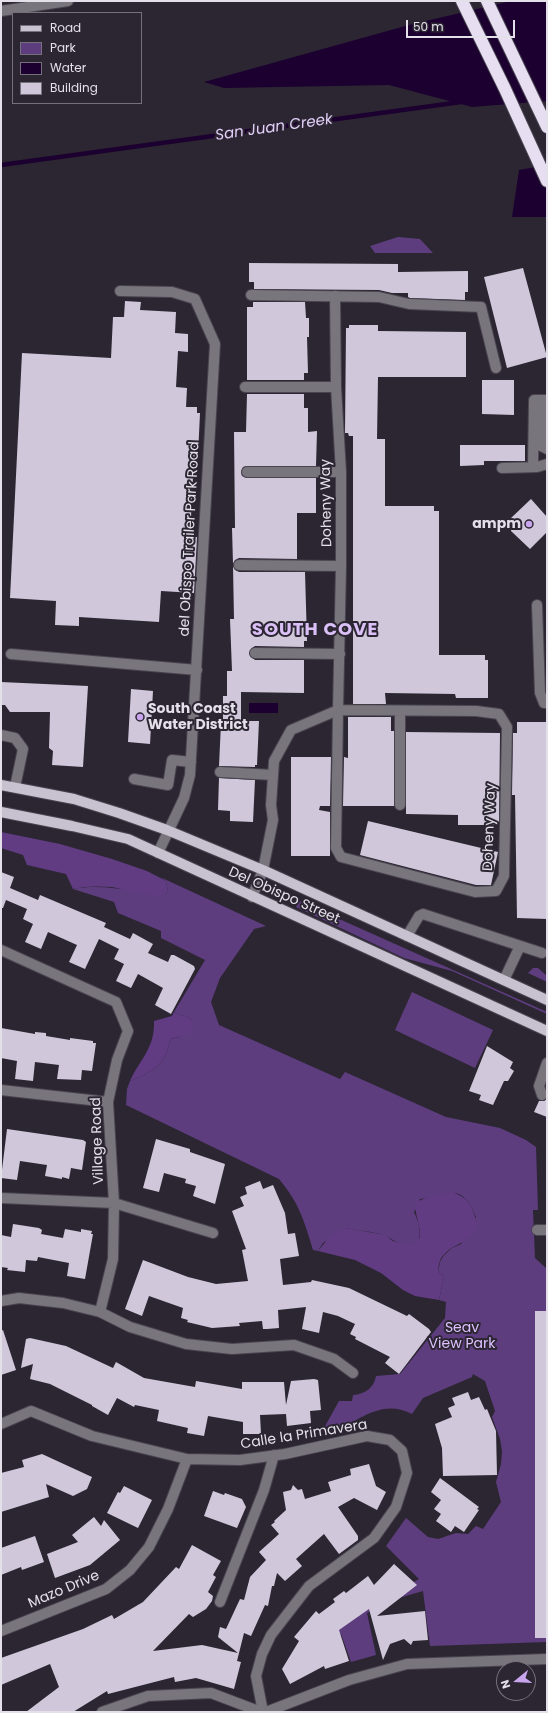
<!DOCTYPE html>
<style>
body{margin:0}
#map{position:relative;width:548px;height:1713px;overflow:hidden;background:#2c2633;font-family:Poppins,sans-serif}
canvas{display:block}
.frame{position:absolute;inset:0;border:2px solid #e4e0e9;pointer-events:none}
.legend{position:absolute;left:12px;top:12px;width:130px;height:92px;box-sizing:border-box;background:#2c2633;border:1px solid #76707c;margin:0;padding:5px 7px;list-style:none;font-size:12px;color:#e4e0e9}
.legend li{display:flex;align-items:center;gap:8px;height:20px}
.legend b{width:20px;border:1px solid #76707c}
.north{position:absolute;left:496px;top:1661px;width:40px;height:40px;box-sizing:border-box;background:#2c2633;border:1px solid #76707c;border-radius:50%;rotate:252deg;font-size:11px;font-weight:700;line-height:16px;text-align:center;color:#e4e0e9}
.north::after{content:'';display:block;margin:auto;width:14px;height:18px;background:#c9a5ee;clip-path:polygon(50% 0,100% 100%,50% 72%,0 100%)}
.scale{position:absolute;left:406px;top:20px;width:109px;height:18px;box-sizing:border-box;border:2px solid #e4e0e9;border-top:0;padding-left:5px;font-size:12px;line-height:14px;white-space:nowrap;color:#e4e0e9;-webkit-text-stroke:3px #2c2633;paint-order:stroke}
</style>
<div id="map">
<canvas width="548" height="1713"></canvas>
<div class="frame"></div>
<ul class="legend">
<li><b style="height:5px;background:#c8c1d0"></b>Road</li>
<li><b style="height:11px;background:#5e3d7e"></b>Park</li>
<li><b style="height:11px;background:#1b0030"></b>Water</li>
<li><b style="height:11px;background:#d0c8da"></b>Building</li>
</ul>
<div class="north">N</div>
<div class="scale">50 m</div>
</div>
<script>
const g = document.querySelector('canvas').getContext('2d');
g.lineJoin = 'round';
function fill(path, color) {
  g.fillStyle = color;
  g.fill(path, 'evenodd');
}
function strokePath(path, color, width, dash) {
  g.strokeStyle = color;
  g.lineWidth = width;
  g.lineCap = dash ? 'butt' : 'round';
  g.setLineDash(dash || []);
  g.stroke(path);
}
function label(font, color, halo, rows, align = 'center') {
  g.font = font + ' Poppins,sans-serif';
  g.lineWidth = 4;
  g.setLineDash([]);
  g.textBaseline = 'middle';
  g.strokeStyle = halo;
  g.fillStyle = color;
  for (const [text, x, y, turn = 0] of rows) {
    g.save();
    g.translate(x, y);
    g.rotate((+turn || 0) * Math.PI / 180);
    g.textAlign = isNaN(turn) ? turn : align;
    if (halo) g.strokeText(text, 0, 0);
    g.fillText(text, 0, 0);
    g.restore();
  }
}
fill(new Path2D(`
 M398,237l22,2 13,14h-58l-5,-7z
 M160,877l106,49 -12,3 -34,49 -9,24 8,23 121,54 5,-7 101,45 54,11 26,12 10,7 2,63h-5l2,48 12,11v42l-12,1v326h12v4l-117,4 -7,-55 -31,9 -25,13 9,42 -25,7 -10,-28 -30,10 -2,-3 110,-62 -33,-33 20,-28 22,19 10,2 18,-6 12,1 8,-8 7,3 18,-27 -5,-20 5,-18 1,-13 -2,-12 -8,-22 3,-6 -10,-30 -12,-7 -1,3 -49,21 -11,16c-29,-15 -50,4 -76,17l-12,-3 15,-27h13l1,-6c12,-1 21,-7 23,-19l24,-2 45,-56 1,-16 -7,-2 5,-24 -6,-3 2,-11 4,-7 8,-7 9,-4 15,-27c-15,-36 -26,-22 -56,-18l-6,13c4,8 13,33 -5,33 -10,0 -18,-7 -26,-10 -12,-4 -25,-4 -37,-7l-23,15 -5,8 -5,-1c-9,-30 -14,-47 -34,-71l-153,-74 1,-16 3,-8c22,-9 37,-17 40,-42l9,-2 14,-16c-6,-6 -12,-5 -19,-9l31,-52 -44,-22v-7l-43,-18 -4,-11 -41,-13c21,-4 41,-1 62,2 12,2 19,6 31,3l2,-3 -2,-10z
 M299,901l248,111v2l-95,-43 -48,-13 -108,-51z
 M533,968h5l9,8v6l-19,-9z
 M412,992l81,38 -18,38 -80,-38z`), '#5e3d7e');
fill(new Path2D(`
 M1,832l59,12 52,15 35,12 19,10 2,10 -2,3c-11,5 -42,-5 -55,-7 -13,-1 -25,-1 -38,2l-7,-15 -39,-9 -4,-10 -22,-7z
 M174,1012c7,4 13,3 19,9l1,7 -8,7 -16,4c-3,25 -18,33 -40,42 10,-22 25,-33 24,-60l18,-5z
 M451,1192c11,3 18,8 22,19 14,34 -24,28 -33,50 -2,4 -1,9 -2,12l6,3 -5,24 -24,-4 -12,-6 -22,-17 -26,-13 -37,-9 13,-16 15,-7 39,7 8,6 17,4 5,-2 5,-6v-6l-6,-27c6,-6 27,-10 37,-12z`), '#613c82');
fill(new Path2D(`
 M511,1h36v100l-75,6 -83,-22 -165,3 -20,-6 205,-57z
 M547,165v52h-35l7,-47z
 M249,703h29v10h-29z`), '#1b0030');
strokePath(new Path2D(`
 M1,165l460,-63`), '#1b0030', 4.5);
fill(new Path2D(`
 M249,263l149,1v8l70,-1v21h-3v8l-55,-2 -2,-1v-4h-16l-13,-3 -125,-1v-7h-5z
 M523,268l24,89 -40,11 -23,-91z
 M125,301l16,1 -1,8 36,2 -1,21 13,1v18l-10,-1 -2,36 11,1 -1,19h11v6h3l-3,64h-4l-3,60h7l-3,56 -33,-2 -2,31 -80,-5v9l-24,-1 1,-24 -46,-3 12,-245 89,5 2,-41h11z
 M253,302h52l1,16h3v19h-2l1,36h-4v7h-57v-73h6z
 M349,325h29v6l88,1v45h-88l-1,62h8v67h49v5h5v144h46v5h3v38h-32l-1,-4 -70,-1 1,11h-33v-268h-4l-1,-3h-3l1,-105h3z
 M482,380h32v35l-32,-1z
 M247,394h57v14h4v24l9,-1 -1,35h-69l-4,1 -2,5 1,4 5,2h69v35h-19v46l-58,-1 -4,2 -2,4 -1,-36h3l-1,-96h12z
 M460,445h65v16h-41v4l-24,1z
 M531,499l16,18v15l-17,17 -19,-18v-13z
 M233,566l2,4 4,2h66l2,69h-3v6l-49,-1 -3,2 -3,5 1,3 5,4h49v33l-63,-1v29h18l-2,44h-2v2l-36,-1 2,-43h2v-27h4v-25h5l-2,-52h4z
 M1,682l87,4 -5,81 -31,-2 1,-14 -4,-3 1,-36h-40l-5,-7h-4z
 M131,689l22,2 -3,53 -22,-2z
 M348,717h43v14h3v75h-51l1,-49 4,1z
 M517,722h30v197l-30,-1 -2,-123h-3l1,-62h4z
 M406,732l94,1 -1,92h-41v-10l-52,-1z
 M291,757h40l-1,49h-10l-1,4 11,2v44h-39z
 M219,778l36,2 -2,42 -23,-1v-10l-12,-1z
 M368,821l130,31 -7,33h-15l-116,-30z
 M1,872l13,5 -4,11 28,12 2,-5 66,28 -2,4 26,12 3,-6 20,11 -5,9 20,9 3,-7h3l20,11 1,3 -24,45 -16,-9 8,-17 -25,-14 -7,14 -15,-7 8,-17 -10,-5 5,-10 -20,-10 -14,30 -16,-7 8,-17 -29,-13 -7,17 -16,-7 8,-18 -10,-5 4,-10 -21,-9 -3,8h-2z
 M1,1028l34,6v-2l11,1v3l24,4v-2l23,3v2h3l-4,28 -10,-1 -1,10 -24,-1 2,-14 -24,-3 -2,19 -18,-2 2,-18 -16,-3z
 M487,1046l26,16 -3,6 4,3 -6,10h-4l-11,24 -14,-5 2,-5 -12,-4z
 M547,1099v18l-13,-5 5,-11h5z
 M7,1129l76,11 3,2 -4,28 -11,-2 -2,11 -7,-2v2l-17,-3 2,-11 -27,-4 -3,19 -16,-2z
 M156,1139l34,10v3l35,12 -10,40 -22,-8 3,-10 -11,-3 1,-4 -22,-6 -5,19 -16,-4z
 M260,1181l3,8 10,-4 12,28 3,21 7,-1 4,23 -19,3 3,26 28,-3 1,-2 37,8 58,28 2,-2 20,15 2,3 -32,42 -14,-11 5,-6 -35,-18 1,-2 -6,-3 5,-10 -17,-8 -15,-4 -4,21 -17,-4 4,-22 -28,3 1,18 -12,1h-4l-1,-8 -23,2 1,3 -28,2 -25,-6 1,-2 -7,-2 2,-10 -34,-12 -7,20 -17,-7 18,-49 45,17 28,7 32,-3 -6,-31 4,-1 -14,-38 12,-5 -4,-9 7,-3 -2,-7z
 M13,1224l26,4 3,2 -1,4 22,4 2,-9 16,3v-3l11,2 -1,3h2l-8,45 -18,-3 2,-13 -31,-6 -1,4 -11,-1 -1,12 -18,-2 1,-2 -7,-1v-32l10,2z
 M535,1311h12v327h-12z
 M3,1330l13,40 -15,5v-44z
 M30,1338l36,8 47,22 3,-6 28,16 51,9 1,-6 46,8v-7h42l2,23 5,-24 23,-2 4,1 3,30 -11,1 1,12 -24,3 -1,-12 -26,1 1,19h-18v-12l-35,-6 -4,20 -17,-3 1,-5 -31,-7 2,-11 -24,-5 -1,2 -17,-9 -9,17 -16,-9v-1l-42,-21 -20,-5 3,-15 -12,4 5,-29z
 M468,1392l3,8 8,-3 6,13 2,-1 9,22 1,44 -54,1 -1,-28 -7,-24 17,-7 -4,-9 7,-3 -3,-7z
 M42,1454l50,23 -5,12 -14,7 -27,-12 3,13 -48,15v-39l23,-6 -2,-7z
 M369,1464l7,22 10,6 -9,18 -23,-12 -16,9 20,29v4l-19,14 -15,-20 -28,25 6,7 -17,15 -8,-8 -3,13h-2l-4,20 -3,-1 -14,31 -7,-3 -7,28 4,1 -7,27 -38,-11 -21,4 -1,-5 -66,17 -1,-3 -34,21h-47l33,-25 -9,-23 -49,21v-27l82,-29 29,-14 2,4 29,-17 33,-35 3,2 13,-24 29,16 -8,14 3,2 -8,15 5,4 -1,5 -6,8 -13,8 -4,-3 -36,37 49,-6 36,8 -20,-16 2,-10 6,2 14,-30 4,1 6,-23 16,-17 -7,-8 20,-18 -8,-9 4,-3 -1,-1 12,-11 -3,-18 8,-2 2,-5 5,5 4,-1 3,10 26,-8 -3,-9 23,-7 -1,-6z
 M440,1478l39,29 -2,2 2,1 -15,22 -9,-6 -4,6 -15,-11 5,-7 -7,-5 7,-9 -10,-8z
 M124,1486l28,14 -14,28 -31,-15 11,-21 2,1z
 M213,1491l11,4 1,-2 17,6 4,8 -9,21 -33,-12z
 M94,1517l7,9 3,-6 16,20 -30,25 -35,13 -8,-24 31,-12 -6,-7z
 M35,1536l9,26 -22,8 -1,-3 -20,8v-27z
 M394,1564l23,21 -40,31 48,-5 3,29 -15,1 -2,4 -7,-6 -14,5 -7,16 -14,-51 -30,21 10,31 -24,8 -1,-3 -34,18 -8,-15 17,-28 -5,-4 22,-26 3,3 16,-12 -2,-3 11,-8 2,2 22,-17 6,9z`), '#d0c8da');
const minor = new Path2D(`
 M1,11l67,-10
 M120,291l52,1 23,7 20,45 -25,431 -6,23 -26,55
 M251,295l128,2 30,7 72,3 15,61
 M245,387h91
 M541,400v46l6,3
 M533,467l1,-67h13
 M502,468l35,-1 10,-3
 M247,472h94
 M239,565l102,1
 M537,605l3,88 4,10h3
 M255,653l85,1
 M11,654l186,16
 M338,710l138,1 23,3 8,13 -3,149 -8,15 -21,1 -134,-35 -5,-9z
 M1,735l14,3 8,11 -8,38
 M220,772l53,3
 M134,779l34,6 4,-25 19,2
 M400,805v-94
 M252,897l11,-27 10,-50 -2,-15 3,-44 17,-31 47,-20 3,-144v-94l-5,-85 -1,-91
 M407,936l12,-20 4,-2 119,39
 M1,950l115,52 12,29 -11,29 -9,42 6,101 -1,56 -13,53
 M504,980l16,-34
 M1,1090l107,12
 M542,1095l-3,-9 8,-23
 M1,1198l113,5 99,30
 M537,1230h10
 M1,1301l18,-3 44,5 37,9 30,15 56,17 46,5 62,-4 40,14 19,14
 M1,1424l30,-13 61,25 95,23 53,1 45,-6 82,-18 23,4 12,11 5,22 -11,34 -22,31 -65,48 -38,49 -9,19 -6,22 7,36
 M220,1602l44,-112 10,-35
 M1,1631l105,-42 24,-19 19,-23 19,-38 19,-50
 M102,1712l46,-16 63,-3 50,19
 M266,1712l83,-32 58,-16 140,-5`);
const major = new Path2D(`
 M1,785l73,14 45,14 48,17 96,40 284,130
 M1,812l71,14 56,13 419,192`);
const highway = new Path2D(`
 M462,1l43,88 42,92
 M487,1l60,126`);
strokePath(minor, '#494450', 12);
strokePath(major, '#494450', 12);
strokePath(highway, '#494450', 14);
strokePath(minor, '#78757c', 10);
strokePath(major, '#c8c1d0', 10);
strokePath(highway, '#e7dff1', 12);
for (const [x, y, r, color] of [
 [529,524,4,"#c9a5ee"],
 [140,717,4,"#c9a5ee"]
]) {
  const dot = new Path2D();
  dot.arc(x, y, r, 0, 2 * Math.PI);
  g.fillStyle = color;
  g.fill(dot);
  strokePath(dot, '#2c2633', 1.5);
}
label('14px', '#e4e0e9', '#2c2633', [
 ["Doheny Way",327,503,-91],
 ["del Obispo Trailer Park Road",190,539,-87],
 ["Doheny Way",490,827,-88],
 ["Del Obispo Street",284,896,24],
 ["Village Road",98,1141,-92],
 ["Calle la Primavera",304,1435,-9],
 ["Mazo Drive",64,1590,-23]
]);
label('bold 14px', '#e4e0e9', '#2c2633', [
 ["ampm",521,524],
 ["South Coast",148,709,"left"],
 ["Water District",148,725,"left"]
], 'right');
label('14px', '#dfc2ff', '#2c2633', [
 ["Seav",462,1328],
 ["View Park",462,1344]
]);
label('italic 15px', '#e1cef7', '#2c2633', [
 ["San Juan Creek",274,128,-8]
]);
g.letterSpacing = '1px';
label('bold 18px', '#dac0f6', '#2c2633', [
 ["SOUTH COVE",315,630]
]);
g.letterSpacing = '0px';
</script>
